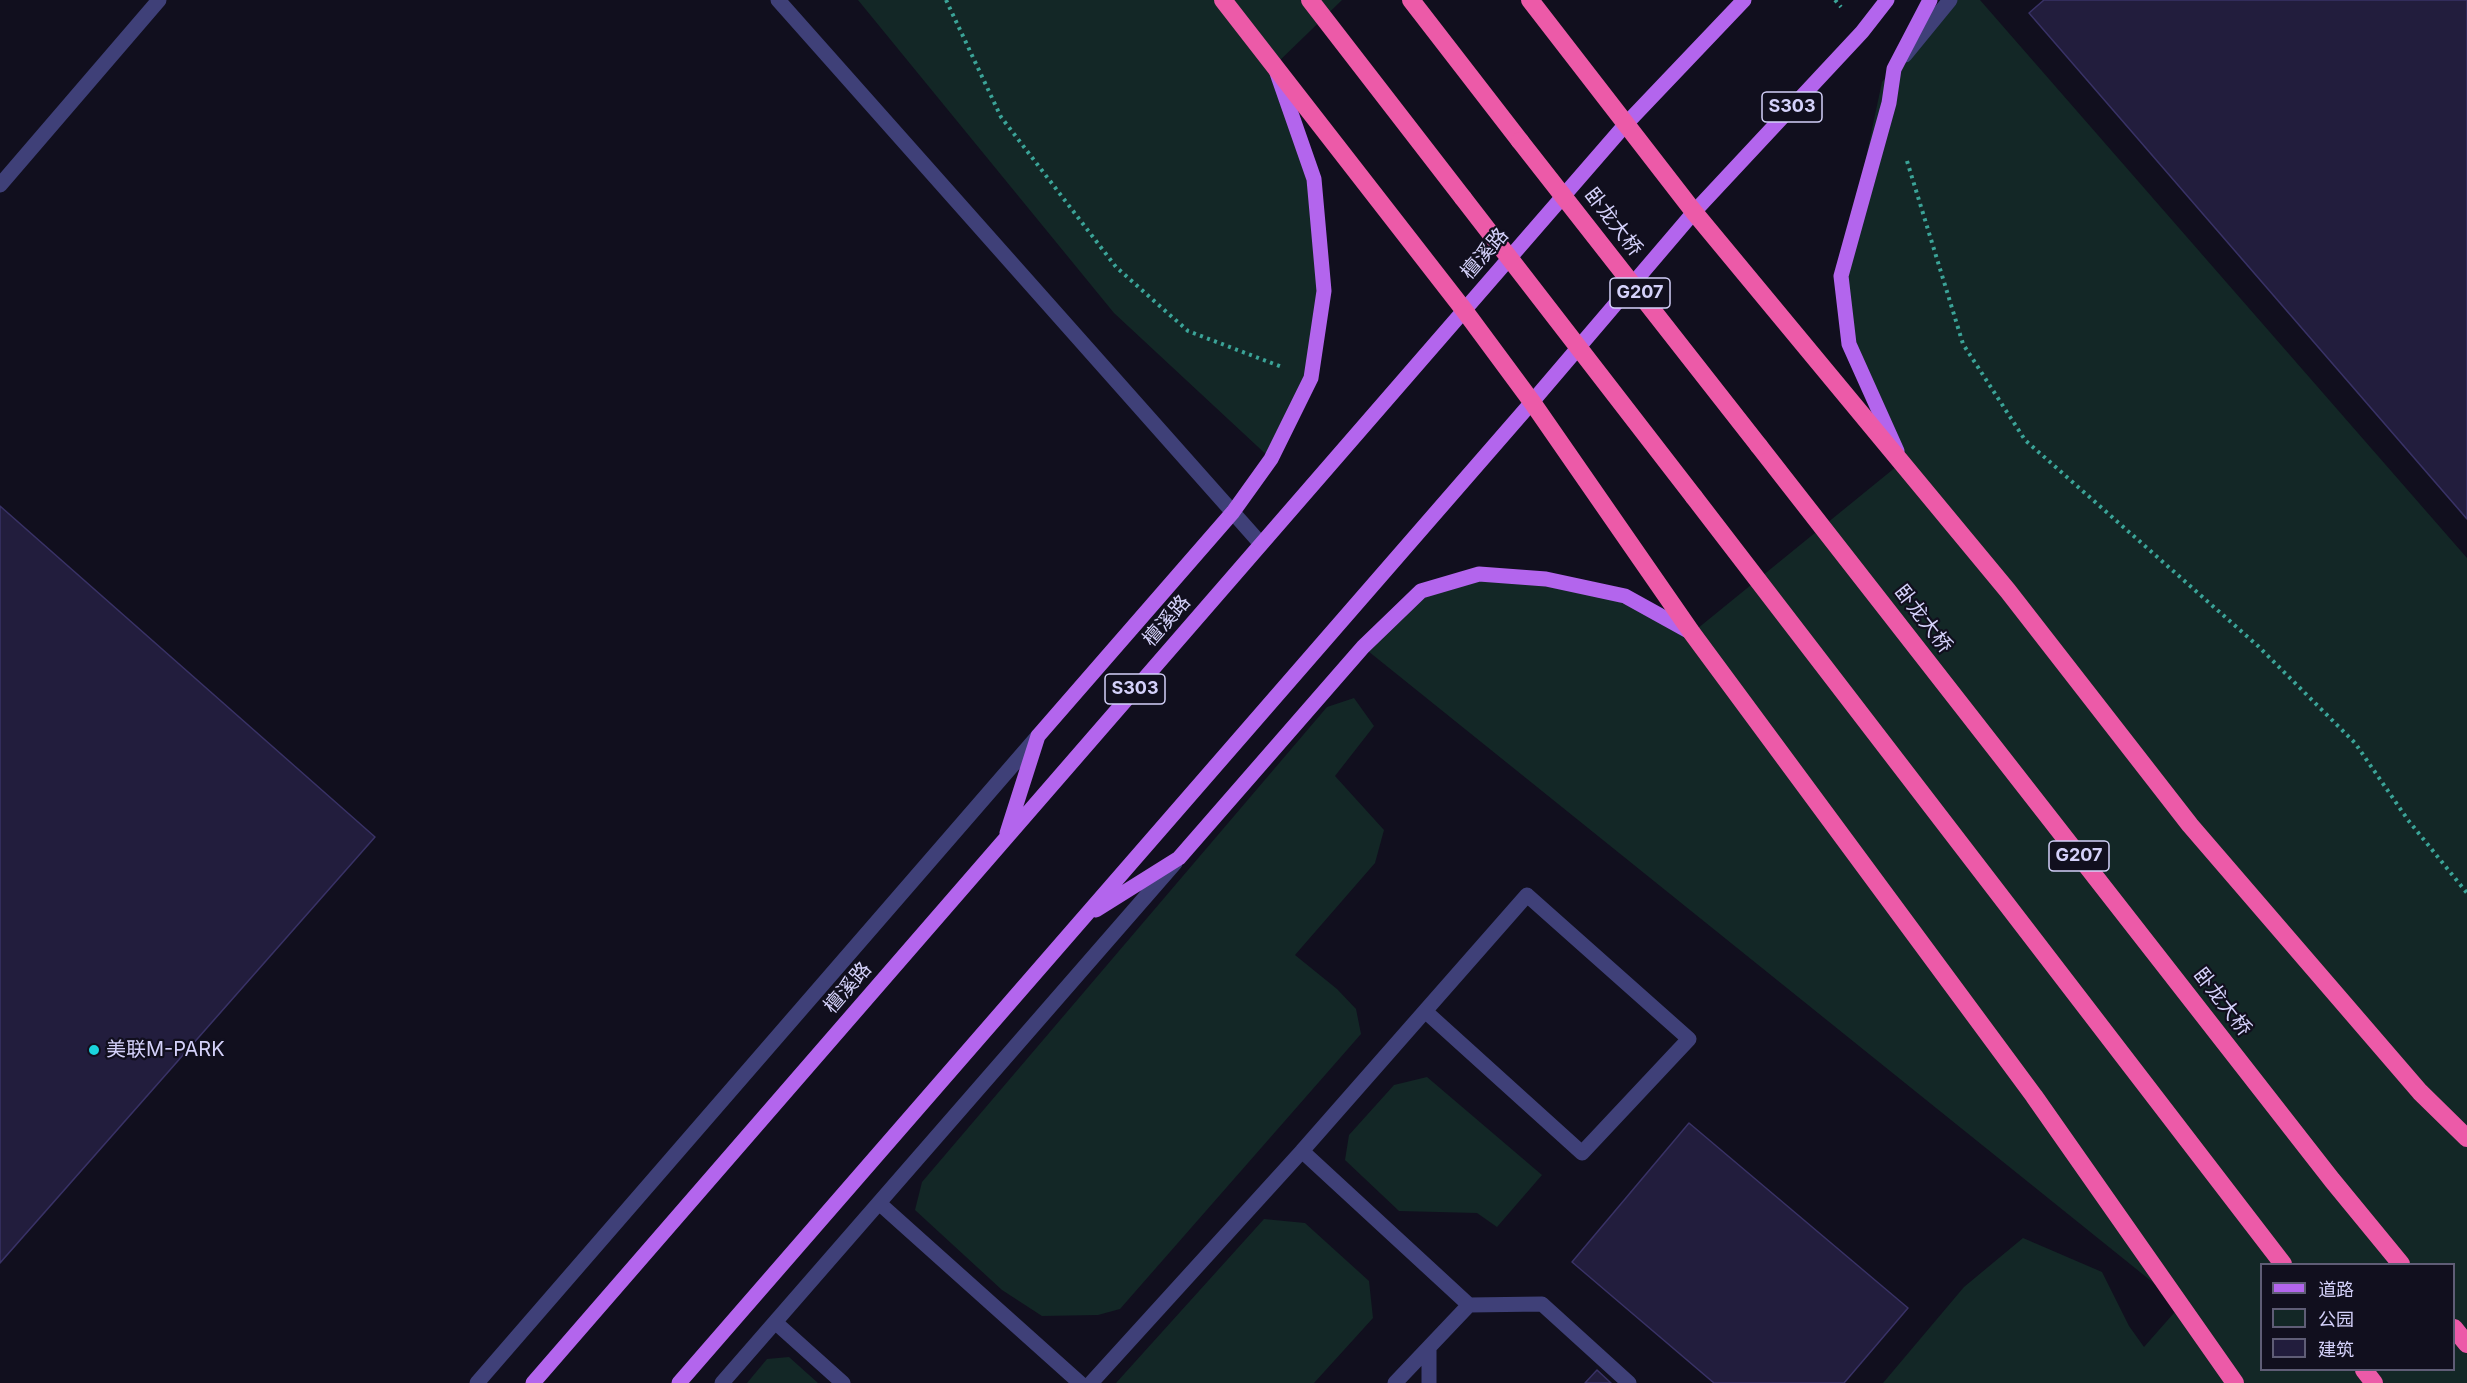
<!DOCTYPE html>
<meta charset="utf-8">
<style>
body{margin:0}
#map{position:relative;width:2467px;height:1383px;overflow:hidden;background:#110f1e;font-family:Inter,"Noto Sans SC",sans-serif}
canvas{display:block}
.legend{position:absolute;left:2260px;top:1263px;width:195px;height:108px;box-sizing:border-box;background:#110f1e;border:2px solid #5f5d76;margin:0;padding:8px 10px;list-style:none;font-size:18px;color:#d4d1fa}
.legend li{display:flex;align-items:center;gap:12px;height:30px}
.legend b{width:30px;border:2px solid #5f5d76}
</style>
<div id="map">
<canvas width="2467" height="1383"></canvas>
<ul class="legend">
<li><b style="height:8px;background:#b365ed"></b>道路</li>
<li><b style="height:16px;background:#132726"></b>公园</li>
<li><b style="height:16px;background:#221d3d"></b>建筑</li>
</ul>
</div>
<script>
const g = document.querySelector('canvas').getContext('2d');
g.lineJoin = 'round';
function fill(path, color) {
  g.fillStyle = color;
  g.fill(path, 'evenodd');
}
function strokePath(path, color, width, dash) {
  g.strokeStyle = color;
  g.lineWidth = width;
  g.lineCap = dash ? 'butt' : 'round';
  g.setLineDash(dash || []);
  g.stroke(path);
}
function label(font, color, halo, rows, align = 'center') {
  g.font = font + ' Inter,"Noto Sans SC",sans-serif';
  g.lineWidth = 4.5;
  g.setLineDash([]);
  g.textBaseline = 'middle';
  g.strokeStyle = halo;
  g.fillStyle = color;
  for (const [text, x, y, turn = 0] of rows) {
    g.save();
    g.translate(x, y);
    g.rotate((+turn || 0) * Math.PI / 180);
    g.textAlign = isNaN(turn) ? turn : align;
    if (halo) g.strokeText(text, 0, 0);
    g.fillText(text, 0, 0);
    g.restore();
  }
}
fill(new Path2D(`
 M858,0h484l-68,66 40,113 10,112 -13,87 -40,81 -157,-146z
 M1950,0h30l487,558v825h-584l81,-96 59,-49 79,34 27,54 15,21 37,-42 -818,-658 58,-56 58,-17 146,22 67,37 210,-171 -53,-118 -8,-68 41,-194zM2262,1264h192v106h-192z
 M1354,698l20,28 -39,50 49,54 -9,33 -80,92 42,34 19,20 5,25 -241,275 -22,6 -56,1 -40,-26 -87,-80 7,-28 405,-475z
 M1427,1077l115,98 -45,52 -20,-14 -78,-2 -54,-51 4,-25 45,-50z
 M1264,1219l41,4 64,58 4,37 -59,65h-198z
 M789,1357l29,26h-71l20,-24z`), '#132726');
const building = new Path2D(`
 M2044,0h423v519l-438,-506z
 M0,506l375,331 -375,426z
 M1689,1123l219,185 -64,75h-130l-142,-121z
 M1597,1370l14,13h-26z`);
fill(building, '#221d3d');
strokePath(building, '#393266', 1.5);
strokePath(new Path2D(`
 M946,0l55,117 115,150 72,64 94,36
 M1835,0l6,7
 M1907,161l56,183 62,96 233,206 97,97 53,77 59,73`), '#3ba498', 4, [3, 4.5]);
strokePath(new Path2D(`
 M778,0l483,544
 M1905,55l45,-55
 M0,185l159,-185
 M1302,1151l225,-256 162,144 -107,114 -157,-142
 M879,1203l201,180
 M1469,1305l73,-1 87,79
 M775,1322l68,61
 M1429,1348v35
 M477,1383l561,-647
 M722,1383l453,-520
 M1091,1383l211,-232 167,154 -74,78`), '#3f4078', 15);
strokePath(new Path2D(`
 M1897,451l-48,-107 -8,-68 48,-173 5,-34 36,-69
 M1007,833l31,-97 195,-224 38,-53 40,-81 13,-87 -10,-112 -37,-106
 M1096,910l83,-52 184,-211 58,-56 58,-17 67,5 79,17 65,36
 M533,1383l1092,-1258 119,-125
 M679,1383l853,-981 162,-190 168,-180 25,-32`), '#b365ed', 15);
strokePath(new Path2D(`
 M1223,0l241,310 68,92 160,231 342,463 201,287
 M1310,0l153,198
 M1411,0l109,141
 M1530,0l164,212 314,379 182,234 230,267 47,46
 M1759,446l573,734 69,84
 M1694,497l589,767
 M2454,1328l13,16
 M2364,1370l10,13`), '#ec5aa8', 18);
strokePath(new Path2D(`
 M1520,141l239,305
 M1463,198l231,299`), '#ec5aa8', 18);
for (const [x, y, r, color] of [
 [94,1050,6,"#1ad4dd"]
]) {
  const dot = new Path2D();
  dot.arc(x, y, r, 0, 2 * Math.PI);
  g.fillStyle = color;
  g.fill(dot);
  strokePath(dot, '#110f1e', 2);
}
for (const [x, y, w] of [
 [1792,107,60],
 [1640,293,60],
 [1135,689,60],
 [2079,856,60]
]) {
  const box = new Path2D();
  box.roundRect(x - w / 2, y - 15, w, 30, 4.5);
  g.fillStyle = '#110f1e';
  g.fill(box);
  strokePath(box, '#d4d1fa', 1.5);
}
label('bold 18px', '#d4d1fa', null, [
 ["S303",1792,107],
 ["G207",1640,293],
 ["S303",1135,689],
 ["G207",2079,856]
]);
label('20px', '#d4d1fa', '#110f1e', [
 ["卧龙大桥",1613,222,52],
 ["檀溪路",1485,254,-49],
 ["卧龙大桥",1923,619,52],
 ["檀溪路",1167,621,-49],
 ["檀溪路",848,988,-49],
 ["卧龙大桥",2222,1002,52]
]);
label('20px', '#d4d1fa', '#110f1e', [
 ["美联M-PARK",106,1050]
], 'left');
</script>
